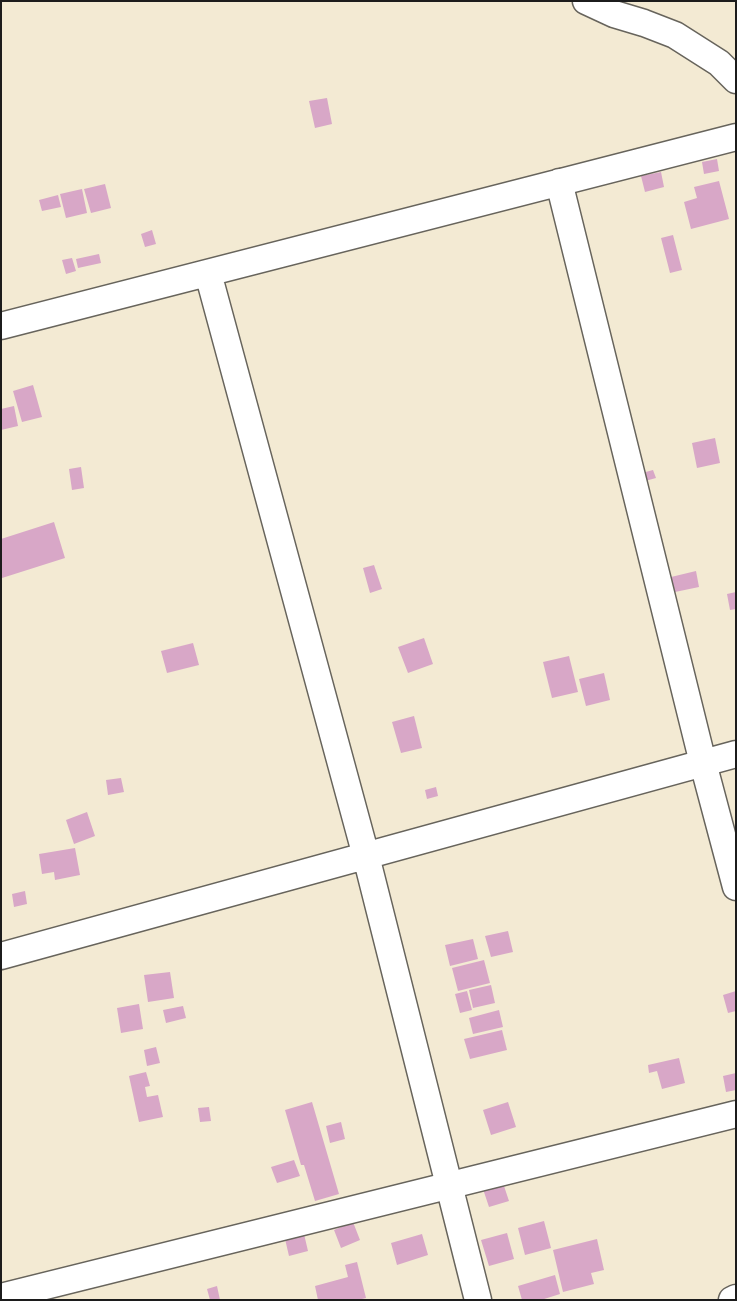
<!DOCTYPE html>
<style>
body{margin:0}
#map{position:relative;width:737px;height:1301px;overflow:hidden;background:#f3ead3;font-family:"Playpen Sans",sans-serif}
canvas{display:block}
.frame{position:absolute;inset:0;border:2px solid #1c1c1c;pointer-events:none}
</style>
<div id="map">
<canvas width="737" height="1301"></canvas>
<div class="frame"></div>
</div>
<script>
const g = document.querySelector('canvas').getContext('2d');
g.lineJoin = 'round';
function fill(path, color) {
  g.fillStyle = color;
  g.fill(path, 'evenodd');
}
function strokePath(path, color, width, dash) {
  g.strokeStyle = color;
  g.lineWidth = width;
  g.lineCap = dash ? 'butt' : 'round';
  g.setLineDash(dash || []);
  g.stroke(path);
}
fill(new Path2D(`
 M327,98l5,26 -17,4 -6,-27z
 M717,159l2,12 -15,3 -2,-12z
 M661,172l3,15 -19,5 -4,-16z
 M719,181l10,38 -38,10 -7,-27 13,-4 -3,-11z
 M105,184l6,24 -20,5 -7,-24z
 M82,189l5,24 -21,5 -6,-24z
 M58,195l3,12 -19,4 -3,-11z
 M152,230l4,14 -11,3 -4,-13z
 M673,235l9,35 -12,3 -9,-35z
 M99,254l2,9 -23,5 -2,-9z
 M72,258l4,13 -10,3 -4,-14z
 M33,385l9,32 -20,5 -9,-31z
 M14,406l4,20 -17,4v-21z
 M715,438l5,25 -23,5 -5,-25z
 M81,467l3,21 -12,2 -3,-21z
 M653,470l3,8 -11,3 -3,-8z
 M54,522l11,36 -63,20 -1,-39z
 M374,565l8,24 -12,4 -7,-25z
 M696,571l3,16 -24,5 -4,-15z
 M736,592v17l-6,1 -3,-16z
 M424,638l9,26 -25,9 -10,-26z
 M193,643l6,22 -32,8 -6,-22z
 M569,656l9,36 -26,6 -9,-36z
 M604,673l6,27 -24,6 -7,-27z
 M414,716l8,32 -21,5 -9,-31z
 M121,778l3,14 -16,3 -2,-15z
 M436,787l2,9 -11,3 -2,-9z
 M87,812l8,24 -21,8 -8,-24z
 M75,848l5,27 -25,5 -1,-8 -12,2 -3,-20z
 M25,891l2,13 -13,3 -2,-13z
 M508,931l5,21 -22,5 -6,-21z
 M473,939l5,20 -28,7 -5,-21z
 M484,960l6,23 -32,8 -6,-23z
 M170,972l4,26 -26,4 -4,-27z
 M491,985l4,18 -22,5 -4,-18z
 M467,991l5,19 -12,3 -5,-19z
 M736,991v20l-8,2 -5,-18z
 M139,1004l4,25 -22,4 -4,-25z
 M183,1006l3,12 -20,5 -3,-13z
 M499,1010l4,17 -30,7 -4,-16z
 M502,1030l5,20 -37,9 -6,-20z
 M156,1047l4,16 -13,3 -3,-16z
 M679,1058l6,25 -23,6 -5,-18 -8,2 -1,-8z
 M146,1072l4,14 -5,1 2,10 11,-2 5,22 -24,5 -10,-46z
 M736,1073v17l-10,2 -3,-16z
 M312,1102l27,92 -24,7 -11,-36h-3l-16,-55z
 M508,1102l8,25 -25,8 -8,-25z
 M209,1107l2,14 -11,1 -2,-14z
 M341,1122l4,17 -15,4 -4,-17z
 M294,1160l6,16 -23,7 -6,-16z
 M503,1183l6,18 -20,6 -6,-18z
 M544,1221l7,27 -26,7 -7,-27z
 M353,1222l7,18 -19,8 -7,-18z
 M507,1233l7,26 -25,7 -8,-26z
 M304,1234l4,17 -19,5 -4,-17z
 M422,1234l6,21 -31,10 -6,-22z
 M597,1239l7,31 -13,3 3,11 -31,8 -10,-42z
 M357,1262l9,36 -8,2h-40l-3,-14 33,-9 -3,-12z
 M555,1275l5,19 -19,6h-19l-4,-14z
 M217,1286l3,14h-10l-3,-11z`), '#d8a7c7');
const minor = new Path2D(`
 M586,1l28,13 30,9 31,12 44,28 17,17
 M559,182l144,581 33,124
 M208,273l158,583 112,444
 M1,326l735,-189
 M1,956l735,-202
 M1,1297l735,-183
 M732,1300l4,-2`);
strokePath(minor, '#67645c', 29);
strokePath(minor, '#fff', 26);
</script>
